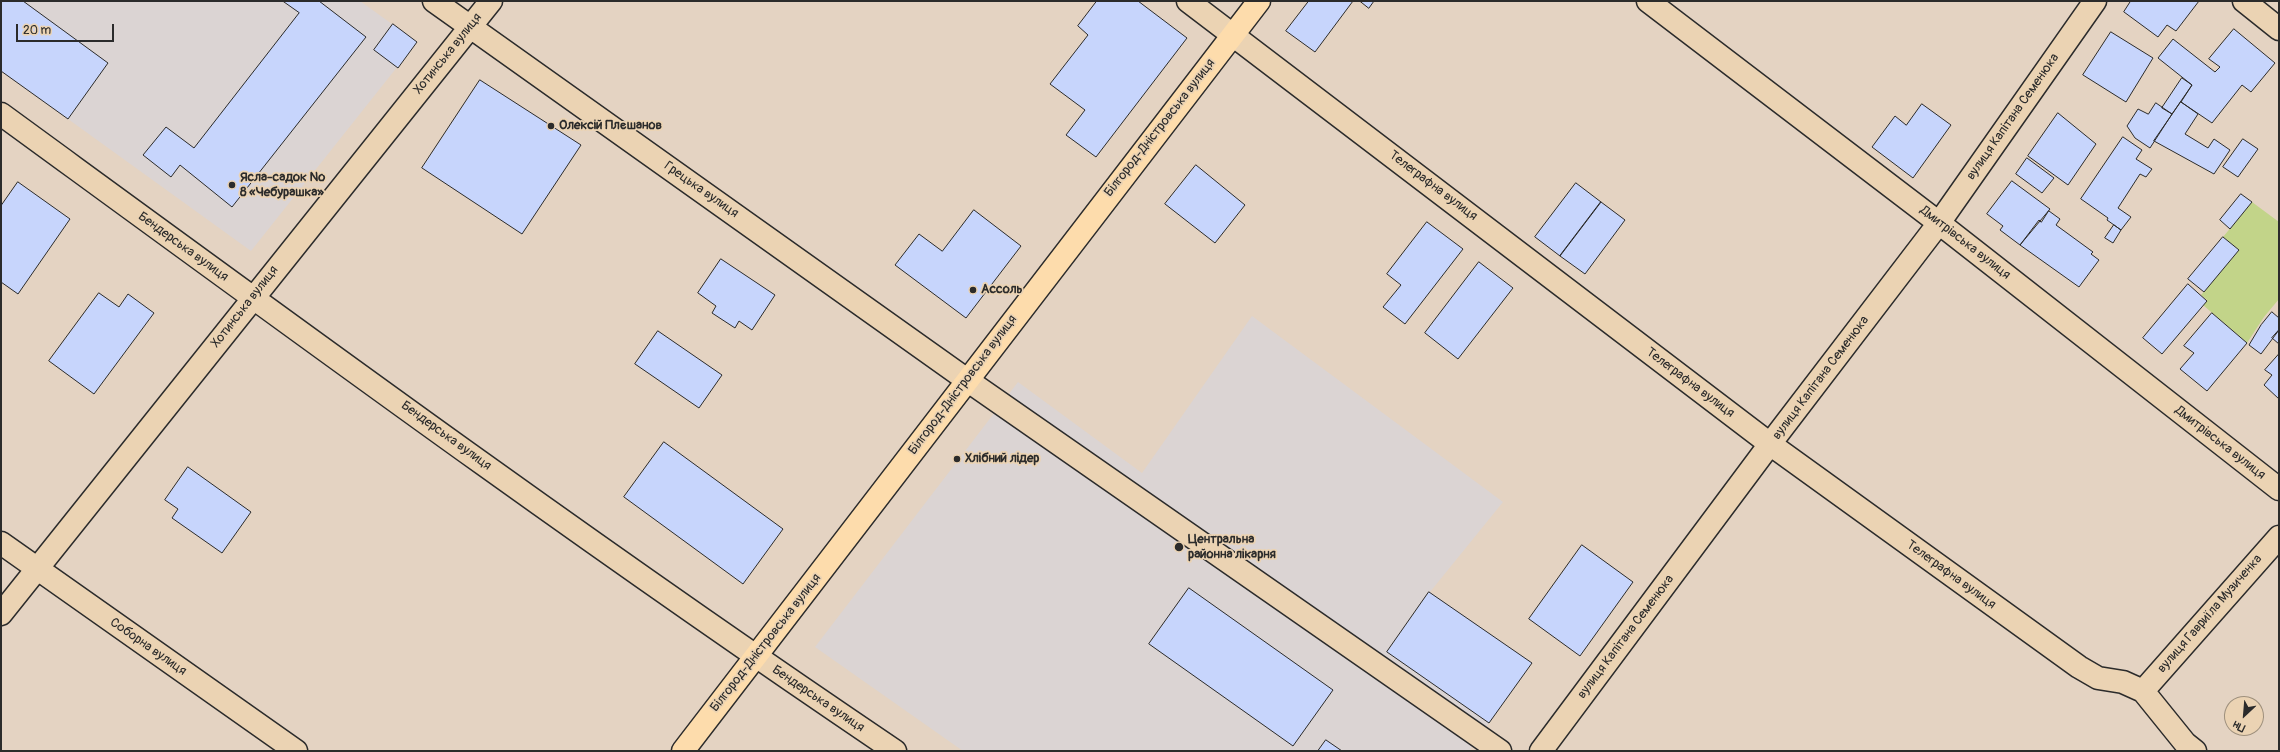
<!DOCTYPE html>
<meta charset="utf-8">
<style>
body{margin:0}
#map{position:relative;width:2280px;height:752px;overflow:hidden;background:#e4d3c2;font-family:Pangolin,sans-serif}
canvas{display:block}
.frame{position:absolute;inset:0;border:2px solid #2b2b2b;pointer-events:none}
.north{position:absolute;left:2224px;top:696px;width:40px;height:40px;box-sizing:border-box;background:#ebd3b3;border:1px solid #9e907d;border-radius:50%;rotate:206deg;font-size:11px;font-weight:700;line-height:16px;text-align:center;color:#2b2b2b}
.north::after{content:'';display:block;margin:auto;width:14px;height:18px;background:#2b2b2b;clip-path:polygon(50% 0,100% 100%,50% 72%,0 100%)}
.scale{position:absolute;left:16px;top:24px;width:98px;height:18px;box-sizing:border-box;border:2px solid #2b2b2b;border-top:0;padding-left:5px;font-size:12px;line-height:14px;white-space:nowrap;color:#2b2b2b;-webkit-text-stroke:3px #ebd3b3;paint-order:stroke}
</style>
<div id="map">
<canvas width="2280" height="752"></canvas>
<div class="frame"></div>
<div class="north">Пн</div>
<div class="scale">20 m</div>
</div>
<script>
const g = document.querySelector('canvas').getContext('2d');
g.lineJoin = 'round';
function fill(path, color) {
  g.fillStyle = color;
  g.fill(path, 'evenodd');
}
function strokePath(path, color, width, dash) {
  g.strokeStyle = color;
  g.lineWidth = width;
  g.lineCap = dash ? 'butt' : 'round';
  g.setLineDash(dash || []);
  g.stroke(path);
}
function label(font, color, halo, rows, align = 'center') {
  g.font = font + ' Pangolin,sans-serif';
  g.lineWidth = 3.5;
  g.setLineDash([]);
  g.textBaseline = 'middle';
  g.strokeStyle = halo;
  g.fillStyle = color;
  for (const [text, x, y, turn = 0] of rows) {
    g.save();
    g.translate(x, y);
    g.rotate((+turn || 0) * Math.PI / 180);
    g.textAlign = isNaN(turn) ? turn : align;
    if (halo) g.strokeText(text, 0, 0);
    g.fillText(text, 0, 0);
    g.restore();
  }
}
fill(new Path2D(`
 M23,1h337l57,41 -166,209 -183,-132 40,-56z
 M1252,316l251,186 -73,90 102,71 -63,88h-506l-148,-104 203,-265 124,91z`), '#dbd4d3');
fill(new Path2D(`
 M2252,202l27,20v77l-15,18 -17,26 -44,-38 4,-5 -6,-5 38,-45 -16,-13z`), '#c2d489');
const building = new Path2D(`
 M1,1h22l85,62 -40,56 -67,-48z
 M283,1h36l47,36 -134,170 -52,-42 -9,12 -28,-22 23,-28 28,21 105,-135z
 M1097,1h41l49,37 -91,119 -30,-22 19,-25 -35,-26 38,-49 -10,-9z
 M1309,1h44l-38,51 -29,-21z
 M1360,1h14l-5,7z
 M2131,1h68l-23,30 -9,-6 -9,12 -34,-25z
 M393,24l24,18 -19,26 -24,-18z
 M2234,29l41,34 -24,29 -9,-7 -30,38 -31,-21 11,-17 -34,-27 15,-19 42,33 5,-5 -11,-8z
 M2111,32l42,26 -27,44 -43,-27z
 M2182,78l10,7 -20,29 -10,-6z
 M480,80l101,65 -59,89 -100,-66z
 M2181,102l17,12 -13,20 23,14 6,-9 16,11 -16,24 -60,-33z
 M2156,103l16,11 -22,34 -15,-10 -8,-12 11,-17 10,5z
 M1922,104l29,21 -38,53 -41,-31 23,-31 11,9z
 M2058,113l38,31 -28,41 -40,-29z
 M2123,137l19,13 -6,9 16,10 -6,8 -6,-3 -22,34 13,9 -10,13 -14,-10 1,-2 -27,-19z
 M2243,139l15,10 -20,28 -15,-10z
 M2027,158l27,20 -12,15 -26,-19z
 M1196,165l49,40 -30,38 -50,-39z
 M2012,181l38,28 -30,36 -20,-15 3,-4 -16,-12z
 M18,182l52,37 -52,75 -17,-12v-76z
 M1576,183l25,19 -41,54 -25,-19z
 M2241,194l11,8 -22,27 -10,-9z
 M1601,202l24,18 -40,54 -25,-18z
 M974,210l47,36 -55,72 -71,-53 24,-31 23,17z
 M2049,211l11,8 -4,6 37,27 -2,2 8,6 -20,27 -59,-42 19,-25 2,2z
 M1427,222l36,27 -58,75 -22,-17 18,-22 -14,-11z
 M2114,225l7,5 -8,13 -8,-5z
 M2223,237l16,13 -35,42 -16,-13z
 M721,259l54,36 -23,35 -13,-9 -4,7 -23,-15 4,-7 -18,-13z
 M1479,262l34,26 -55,71 -33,-26z
 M2188,284l19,17 -45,53 -19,-16z
 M99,293l20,14 9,-13 26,19 -60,81 -45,-33z
 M2272,312l7,6v12l-18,24 -12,-9 12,-20z
 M2212,313l35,30 -40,48 -27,-22 14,-16 -10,-7z
 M2279,330v14l-7,-6z
 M658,331l64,44 -23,33 -64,-44z
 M2279,354v45l-15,-14 8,-10 -7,-5z
 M664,442l119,87 -40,55 -119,-87z
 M188,467l63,45 -29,41 -50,-35 6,-9 -13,-9z
 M1582,545l51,37 -53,74 -51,-37z
 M1189,588l144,102 -40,56 -144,-102z
 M1429,592l103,71 -43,60 -102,-71z
 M1326,740l16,11h-24z`);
fill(building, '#c7d5fc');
strokePath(building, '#2b2b2b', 1);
const minor = new Path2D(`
 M434,1l533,379 533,371
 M1188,1l582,443 309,223 19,11 25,4 20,9 42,52 10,8
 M1648,1l291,222 340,266
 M2244,1l35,28
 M1,114c296,216 591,433 894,637
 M1,543l295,208
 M1,614l490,-613
 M2143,691l136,-154
 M1541,751l229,-307 169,-221 156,-222`);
const major = new Path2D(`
 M683,751l576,-750`);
strokePath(minor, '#2b2b2b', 25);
strokePath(major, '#2b2b2b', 25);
strokePath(minor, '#ebd3b3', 22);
strokePath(major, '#fddcac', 22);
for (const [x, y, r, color] of [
 [551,126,4,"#2b2b2b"],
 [232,185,4,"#2b2b2b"],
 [973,290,4,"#2b2b2b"],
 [957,459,4,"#2b2b2b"],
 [1179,547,5,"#2b2b2b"]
]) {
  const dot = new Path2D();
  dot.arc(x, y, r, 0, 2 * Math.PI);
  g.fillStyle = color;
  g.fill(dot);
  strokePath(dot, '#ebd3b3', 1.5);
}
label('13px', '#2b2b2b', '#ebd3b3', [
 ["Хотинська вулиця",448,54,-51],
 ["вулиця Капітана Семенюка",2013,117,-55],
 ["Білгород-Дністровська вулиця",1160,128,-52],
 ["Телеграфна вулиця",1433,186,37],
 ["Грецька вулиця",701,190,35],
 ["Дмитрівська вулиця",1965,243,38],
 ["Бендерська вулиця",183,247,36],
 ["Хотинська вулиця",245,307,-52],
 ["вулиця Капітана Семенюка",1821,378,-53],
 ["Телеграфна вулиця",1690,383,37],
 ["Білгород-Дністровська вулиця",963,385,-53],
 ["Бендерська вулиця",446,436,36],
 ["Дмитрівська вулиця",2220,443,38],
 ["Телеграфна вулиця",1951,575,36],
 ["вулиця Гавриїла Музиченка",2210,614,-49],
 ["вулиця Капітана Семенюка",1626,637,-53],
 ["Білгород-Дністровська вулиця",766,643,-52],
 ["Соборна вулиця",148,647,35],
 ["Бендерська вулиця",818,699,34]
]);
label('bold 13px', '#2b2b2b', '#ebd3b3', [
 ["Олексій Плєшанов",559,126],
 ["Ясла-садок №",240,178],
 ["8 «Чебурашка»",240,193],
 ["Ассоль",981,290],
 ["Хлібний лідер",965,459],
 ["Центральна",1188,540],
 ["районна лікарня",1188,555]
], 'left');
</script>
